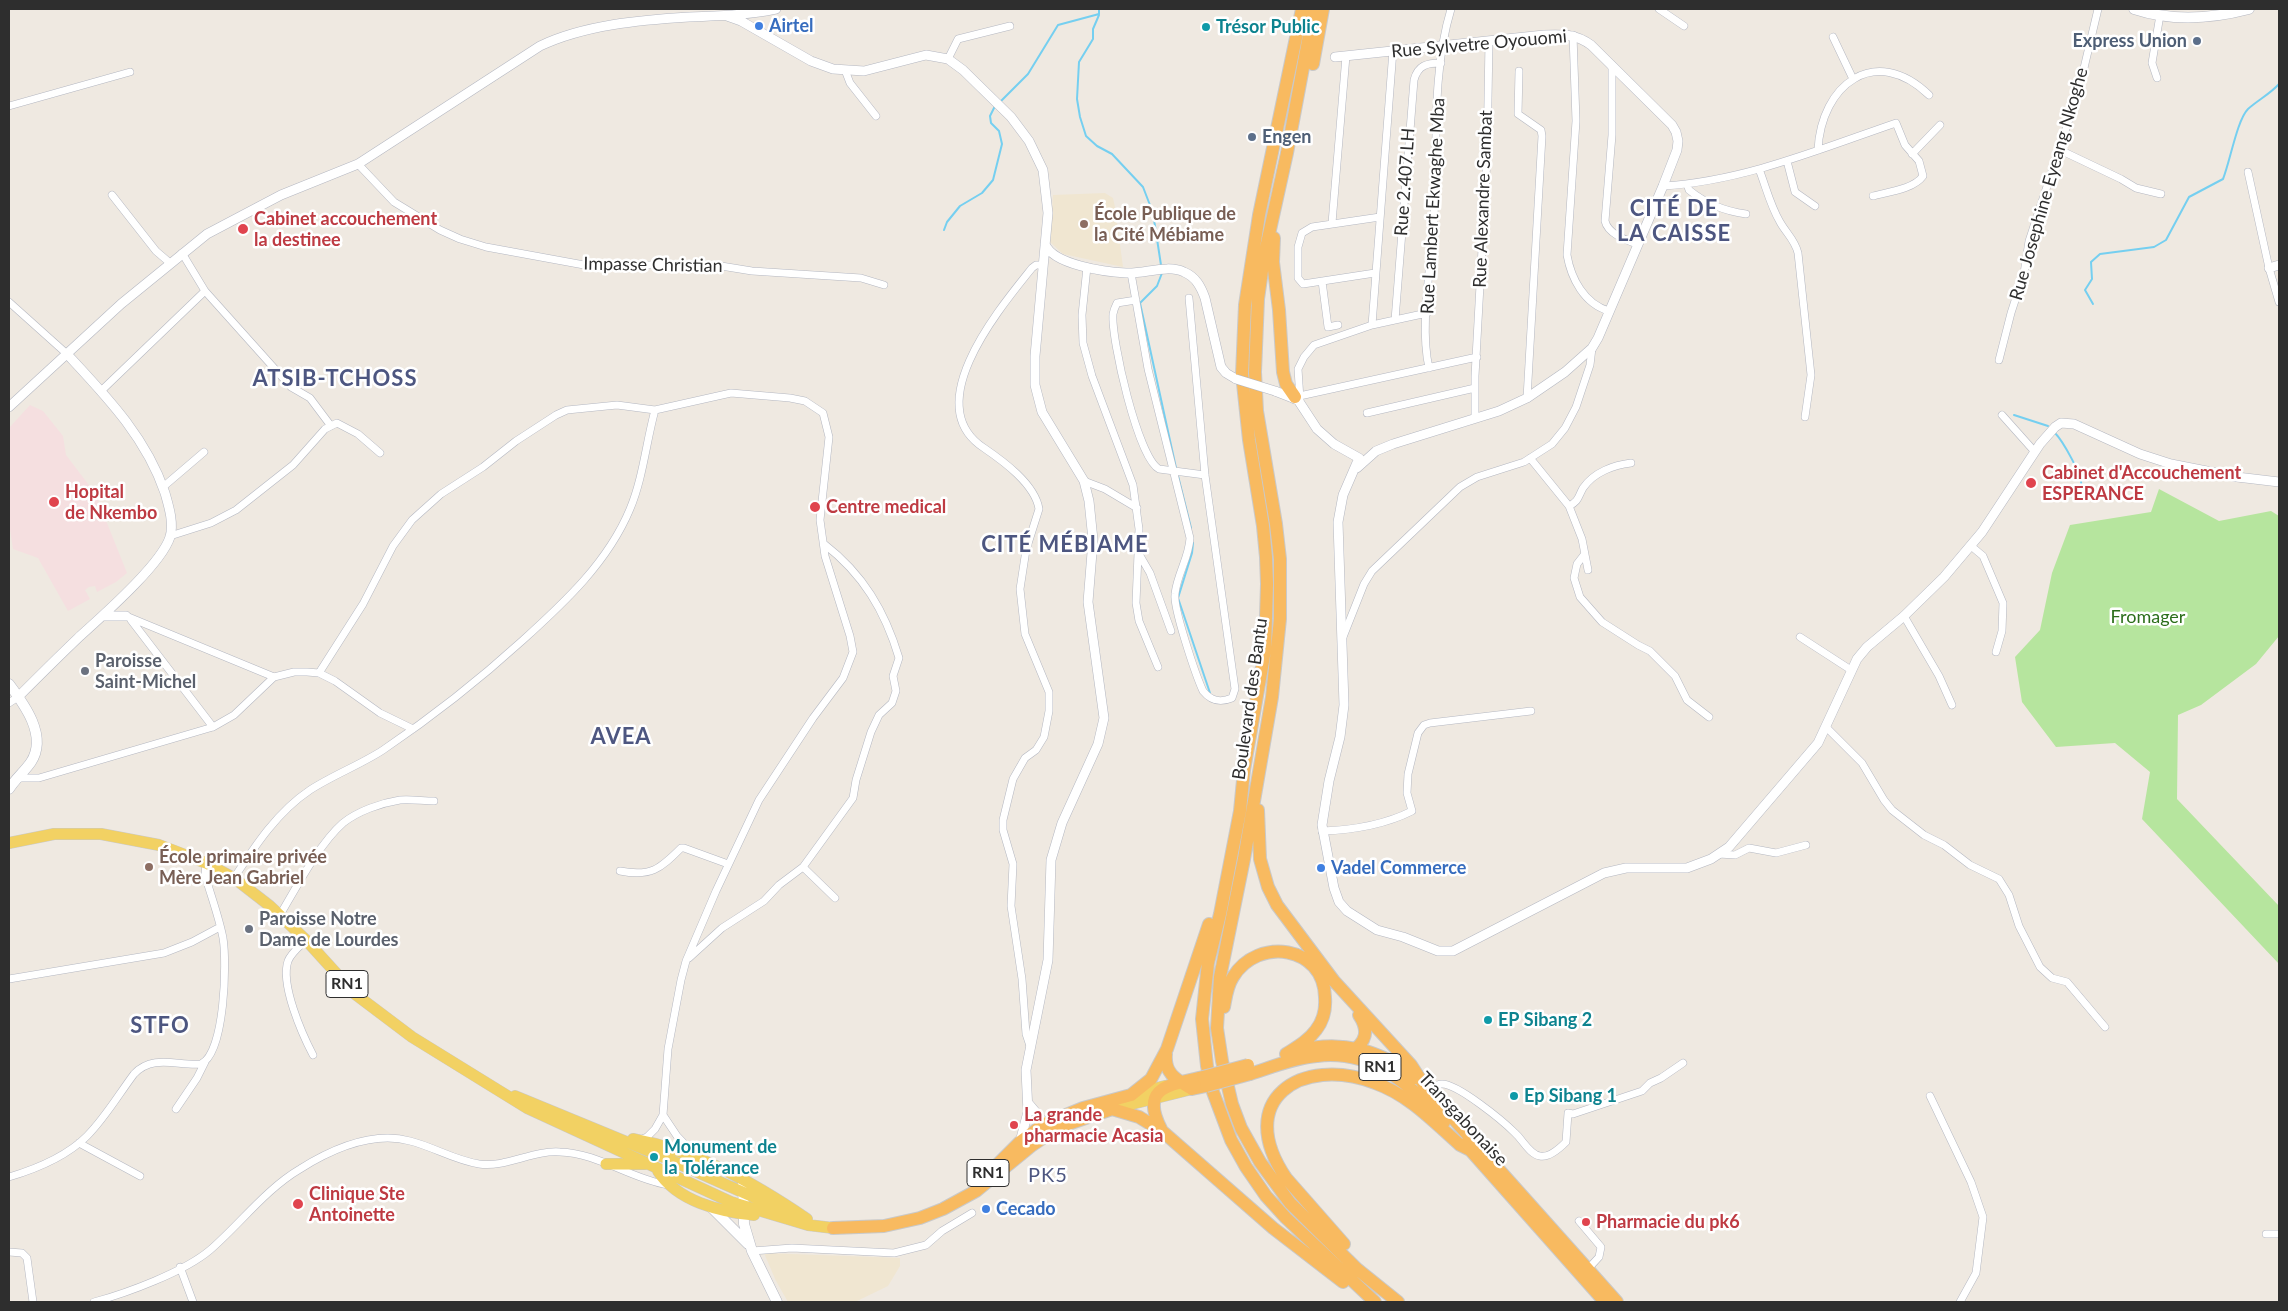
<!DOCTYPE html>
<meta charset="utf-8">
<style>
body{margin:0}
#map{position:relative;width:2288px;height:1311px;overflow:hidden;background:#efe9e1;font-family:Lato,sans-serif}
canvas{display:block}
.frame{position:absolute;inset:0;border:10px solid #2e2e2e;pointer-events:none}
</style>
<div id="map">
<canvas width="2288" height="1311"></canvas>
<div class="frame"></div>
</div>
<script>
const g = document.querySelector('canvas').getContext('2d');
g.lineJoin = 'round';
function fill(path, color) {
  g.fillStyle = color;
  g.fill(path, 'evenodd');
}
function strokePath(path, color, width, dash) {
  g.strokeStyle = color;
  g.lineWidth = width;
  g.lineCap = dash ? 'butt' : 'round';
  g.setLineDash(dash || []);
  g.stroke(path);
}
function label(font, color, halo, rows, align = 'center') {
  g.font = font + ' Lato,sans-serif';
  g.lineWidth = 5;
  g.setLineDash([]);
  g.textBaseline = 'middle';
  g.strokeStyle = halo;
  g.fillStyle = color;
  for (const [text, x, y, turn = 0] of rows) {
    g.save();
    g.translate(x, y);
    g.rotate((+turn || 0) * Math.PI / 180);
    g.textAlign = isNaN(turn) ? turn : align;
    if (halo) g.strokeText(text, 0, 0);
    g.fillText(text, 0, 0);
    g.restore();
  }
}
fill(new Path2D(`
 M1105,193l8,5 2,9 8,60 -60,-13 -13,-12 3,-47z
 M764,1253l136,5v8l-12,20 -33,16h-67l-12,-21z`), '#f0e6d1');
fill(new Path2D(`
 M30,405l13,6 20,25 3,19 29,38 32,80 -11,9 -19,10 -2,-6 -6,1 -4,3 5,9 -22,12 -30,-53 -25,-9 -4,-26v-95z`), '#f5dfe0');
fill(new Path2D(`
 M2159,489l60,32 52,-10 8,5v120l-23,28 -55,41 -23,10 -1,84 102,107v58l-137,-145 8,-47 -35,-29 -59,4 -34,-45 -7,-45 25,-27 12,-57 18,-48 81,-13z`), '#b6e59e');
strokePath(new Path2D(`
 M1099,15l-6,14v10l-14,23 -2,37 3,18 6,19 11,10 15,8 31,33 10,26 8,52
 M1001,101l27,-27 30,-49 41,-11v-5
 M944,230l3,-8 13,-16 22,-13 11,-13 9,-36 -3,-13 -8,-8 -1,-7 5,-10
 M1162,273l-5,13 -17,17 36,165
 M2093,304l-8,-14 7,-11 -1,-17 9,-8 54,-7 12,-7 23,-43 34,-18c7,-17 14,-59 25,-70 10,-9 22,-15 31,-25
 M2014,415l34,11
 M2055,433c7,7 29,44 26,54
 M1178,476l13,52
 M1193,543l-1,10 -14,45 32,95`), '#75cff0', 2);
const minor = new Path2D(`
 M1659,9l25,17
 M1573,35l3,86 -9,134c4,23 17,49 42,56
 M1833,37l20,42
 M948,59l10,-20 52,-13
 M1612,65v70l-7,86c3,13 21,19 32,23
 M845,70l5,13 26,33
 M1519,71l-1,43 23,16 1,6 -15,262
 M2157,78l-5,-15 8,-48
 M9,106l121,-34
 M1818,150c3,-65 57,-107 111,-55
 M2060,150l61,29 15,9 25,6
 M1912,154l28,-29
 M1787,161l8,31 20,14
 M358,164l36,38 46,28 20,9 26,8 109,20 80,-3 40,1 37,6 109,7 23,7
 M1759,169c7,18 11,36 21,53 6,11 15,18 18,31l13,122 -6,42
 M2248,172l21,96 10,34
 M1687,184l2,6c17,14 35,21 57,24
 M1663,186c81,-5 157,-37 233,-63l9,22 14,16 4,15c-9,13 -35,16 -50,20
 M112,195l44,56 14,12
 M1332,223l14,-167
 M182,253l23,38 86,96 19,11 21,28
 M1087,267l-5,48 1,28 9,33 41,109 6,44 -3,74 3,18 19,46
 M1131,273l17,96 42,169c-1,20 -13,36 -15,56 -2,14 21,82 28,97 8,10 17,12 29,7l3,-9 -30,-214 -16,-177
 M1375,273l-72,11 -5,-6v-31l4,-14 10,-6 68,-10
 M1322,281l6,46 10,-2
 M1136,300l-19,3c-2,4 -3,6 -4,11 -2,25 25,144 46,155l46,6
 M9,302l58,52
 M1395,320l19,-240c4,-15 13,-17 27,-17
 M1372,325l21,-275
 M1999,360l12,-47 13,-40 5,-32 50,-152 19,-80
 M1429,368c-10,-44 3,-106 5,-152 4,-68 -3,-141 17,-207
 M101,391l104,-100
 M1295,397l182,-40
 M1300,399l-2,-30 6,-12 10,-12 58,-20 55,-12
 M1367,413l108,-25
 M2002,415l33,37
 M1475,418v-42l12,-218 2,-117
 M1530,458l39,48 13,33 6,31
 M1084,481l21,8 32,19
 M163,487l41,-35
 M1569,506c10,-5 9,-9 14,-18 11,-16 31,-23 48,-25
 M170,536l41,-13 25,-13 57,-45 32,-36 12,-6 21,11 22,19
 M1971,546l12,10 20,47 -1,28 -6,21
 M1139,554l11,19 21,58
 M1584,555l-7,9 -3,14 6,19 22,25 36,23 12,6 25,25 12,24 22,17
 M126,616l148,61
 M1904,616l35,60 13,29
 M131,620l82,107
 M1343,637l21,-53 8,-13 88,-84 17,-10 47,-15 28,-18 13,-16 11,-21 14,-42 2,-17
 M1800,637l51,33
 M319,673l44,-69 30,-58 19,-26 29,-26 42,-27 33,-26 40,-26 11,-5 50,-5 38,5 76,-17 59,5 15,3 18,12 6,24 -9,83 5,36 25,80 3,16 -10,26 -30,40 -54,82 -43,91 -30,70 -5,19 -13,69 -5,66 -8,14 -8,8 -7,3
 M9,703l9,-6
 M1826,727l36,36 22,37 8,10 32,25 20,10 26,20 29,14 10,16 10,31 21,41 12,11 15,4 38,45
 M17,778h22l174,-51 21,-12 40,-38 20,-5h13l12,1 16,8 45,32 33,16
 M1322,831c30,-1 64,-7 90,-20l-5,-18 1,-19 10,-41 6,-8 6,-2 101,-12
 M1719,854l16,1 14,-7 27,5 30,-8
 M803,867l32,31
 M620,871c31,6 40,-2 61,-23h3l44,16
 M234,878c21,-32 43,-66 76,-88 23,-15 50,-25 73,-40 49,-33 96,-70 140,-110 42,-38 85,-78 107,-131 13,-31 16,-66 25,-99
 M280,915c16,-27 39,-71 63,-92 15,-12 38,-20 57,-23 11,-1 23,1 34,1
 M306,940c-6,6 -15,13 -18,21 -8,23 14,73 25,94
 M689,958l33,-30 42,-27 15,-16 24,-18 50,-69 3,-18 15,-48 8,-17 13,-12 4,-12 -3,-15 6,-18c-14,-47 -36,-84 -75,-114
 M9,979l155,-26 28,-11 28,-15
 M1030,1046l-4,-12 -4,-55 -11,-73 2,-42 -10,-34v-10l10,-41 12,-21 11,-8 8,-13 5,-26v-19l-24,-58 -5,-45 6,-39 13,-41c-4,-25 -36,-48 -55,-61 -66,-43 16,-140 48,-180l4,-3h7
 M1430,1091c4,-3 6,-7 12,-7 16,0 61,37 73,49 7,6 15,22 25,23 9,2 20,-8 26,-14l2,-29 5,1 69,-23 8,-8 11,-5 22,-15
 M1930,1096l41,86 12,35 -7,56 -16,29
 M176,1109l21,-31 8,-16
 M663,1115l14,21 17,18
 M79,1143l61,33
 M9,1177c27,-8 58,-21 78,-41 18,-18 32,-42 47,-62 19,-20 43,-8 67,-10 24,-11 26,-102 22,-126 -4,-21 -12,-42 -18,-63l1,-12
 M1579,1221l22,26 -2,10 -12,13
 M2266,1234h13
 M752,1251l40,-3 102,5 32,-8 16,-14 30,-18
 M9,1252l13,1 5,5 6,44
 M180,1267l13,35
 M94,1302c33,-9 90,-30 116,-52 30,-26 56,-61 90,-81 32,-20 73,-38 110,-28 24,6 44,19 69,23 27,4 54,-14 81,-12 38,1 71,27 108,33`);
const tertiary = new Path2D(`
 M727,16l14,5 70,40 22,8 31,2 62,-16 22,4 15,11 48,47 18,24 14,29 5,43 -13,143v29l7,27 42,69 5,20 4,39 -5,62 16,116 -6,26 -36,79 -11,37 -3,100 -22,110 2,42 -8,30
 M1335,57l209,-22c18,-1 32,-1 47,10l81,80 4,7 2,9 -1,9 -14,36 -65,152 -6,10 -27,24 -38,26 -28,13 -106,33 -17,7 -19,17
 M1045,244c8,21 61,28 81,29 19,1 41,-9 58,-1 12,5 17,15 21,26l16,69 5,6 10,6
 M2269,268l10,-3
 M1275,391l23,9 19,29 17,15 25,14 -16,37 -5,27 6,183 -4,32 -11,44 -7,44 12,63 5,14 8,9 30,19 26,7 35,14h15l151,-78 22,-5h61l24,-9 18,-12 89,-104 39,-84 10,-12 37,-31 40,-39 38,-45 58,-88 15,-17 6,-4 13,1 66,30 31,10 66,13 42,5
 M9,407l112,-103 86,-70 74,-39 77,-31 182,-118c44,-21 100,-26 149,-29 29,-1 58,-2 87,-8
 M102,616h24
 M18,697c20,-20 40,-40 60,-59 23,-21 83,-73 92,-101 4,-14 -1,-30 -5,-44 -19,-56 -59,-97 -98,-139
 M1028,1103l11,13 7,13`);
const secondary = new Path2D(`
 M2134,9c39,13 77,10 115,0
 M9,684c15,20 39,52 22,78 -6,9 -16,17 -22,27
 M743,1179l1,45 8,27 25,51
 M711,1207l37,37`);
const primary = new Path2D(`
 M9,843l45,-9h47l58,11 47,18 28,15 36,28 36,34 49,54 57,43 115,71 204,94 77,23 25,3
 M1133,1094l32,-8
 M515,1096l153,63 117,52
 M1112,1109l80,-20
 M633,1139c65,12 121,44 174,80
 M606,1164h39
 M658,1171c19,30 62,41 96,44`);
const trunk = new Path2D(`
 M1302,9l-43,206 -14,90 -3,69 7,66 14,86 3,31 1,27 -2,66 -21,120 -4,41 -20,103 -12,49 -6,56 5,47 6,26 18,48 15,27 20,29 20,22 89,84
 M1314,9l-27,144 -23,104 -6,42 -3,73 2,39 19,113 4,35v60l-8,78 -28,162 -24,118 -3,51 5,33 10,43 9,24 19,34 30,41 67,66 41,33
 M1313,64l10,-55
 M1274,238l-1,24 6,48 4,62 3,12 9,13
 M1258,810l2,49 8,28 9,18 57,76 77,84 15,23 191,214
 M1224,1007c2,-11 3,-21 9,-30 25,-41 91,-31 92,20 1,12 -2,24 -9,33 -8,11 -19,17 -30,24
 M1298,1051c42,-12 84,-1 117,27
 M1351,1052c16,-10 18,-22 8,-37
 M1166,1054c-2,20 11,26 26,35l14,-3
 M1250,1074c22,-7 44,-16 67,-18 54,-7 94,28 127,66
 M1161,1129c-22,-43 10,-44 42,-52
 M1465,1144l140,158
 M994,1168l26,-26 24,-18 39,-16 48,-13 20,-16 16,-30 42,-125
 M833,1228l51,-2 36,-8 23,-9 33,-18 55,-45 28,-19 53,-18 27,8 23,14 111,97 70,54
 M1344,1244l-58,-66c-53,-78 15,-123 89,-95 34,12 59,39 85,62l10,5`);
strokePath(minor, '#b4b7c1', 8);
strokePath(tertiary, '#b4b7c1', 10);
strokePath(secondary, '#b4b7c1', 11);
strokePath(primary, '#c9c9c9', 12);
strokePath(trunk, '#c9c9c9', 14);
strokePath(minor, '#fff', 7);
strokePath(tertiary, '#fff', 9);
strokePath(secondary, '#fff', 10);
strokePath(primary, '#f2d163', 11);
strokePath(trunk, '#f8ba60', 12);
const tertiaryBridge = new Path2D(`
 M1236,379l39,12`);
const trunkBridge = new Path2D(`
 M1203,1077l45,-12
 M1206,1086l44,-12`);
strokePath(tertiaryBridge, '#b4b7c1', 10, []);
strokePath(trunkBridge, '#c9c9c9', 14, []);
strokePath(tertiaryBridge, '#fff', 9);
strokePath(trunkBridge, '#f8ba60', 12);
for (const [x, y, r, color] of [
 [759,26,5,"#3f7fe0"],
 [1206,27,5,"#0f9aa8"],
 [2197,41,5,"#5c6f8a"],
 [1252,137,5,"#5c6f8a"],
 [1084,224,5,"#8d6e63"],
 [243,229,6,"#e0444e"],
 [2031,483,6,"#e0444e"],
 [54,502,6,"#e0444e"],
 [815,507,6,"#e0444e"],
 [85,671,5,"#6b7280"],
 [149,867,5,"#8d6e63"],
 [1321,868,5,"#3f7fe0"],
 [249,929,5,"#6b7280"],
 [1488,1020,5,"#0f9aa8"],
 [1514,1096,5,"#0f9aa8"],
 [1014,1125,5,"#e0444e"],
 [654,1157,5,"#0f9aa8"],
 [298,1204,6,"#e0444e"],
 [986,1209,5,"#3f7fe0"],
 [1586,1222,5,"#e0444e"]
]) {
  const dot = new Path2D();
  dot.arc(x, y, r, 0, 2 * Math.PI);
  g.fillStyle = color;
  g.fill(dot);
  strokePath(dot, '#fff', 2);
}
for (const [x, y, w] of [
 [347,984,42],
 [1380,1067,42],
 [988,1173,42]
]) {
  const box = new Path2D();
  box.roundRect(x - w / 2, y - 13.5, w, 27, 4);
  g.fillStyle = '#fff';
  g.fill(box);
  strokePath(box, '#2e2e2e', 1);
}
label('bold 16px', '#2e2e2e', null, [
 ["RN1",347,984],
 ["RN1",1380,1067],
 ["RN1",988,1173]
]);
label('bold 18px', '#366cbe', '#fff', [
 ["Airtel",769,26],
 ["Vadel Commerce",1331,868],
 ["Cecado",996,1209]
], 'left');
label('bold 18px', '#0d838f', '#fff', [
 ["Trésor Public",1216,27],
 ["EP Sibang 2",1498,1020],
 ["Ep Sibang 1",1524,1096],
 ["Monument de",664,1147],
 ["la Tolérance",664,1168]
], 'left');
label('bold 18px', '#4e5e75', '#fff', [
 ["Express Union",2187,41],
 ["Engen",1262,137,"left"]
], 'right');
label('18px', '#2e2e2e', '#fff', [
 ["Rue Sylvetre Oyouomi",1479,44,-5],
 ["Rue 2.407.LH",1405,182,-86],
 ["Rue Josephine Eyeang Nkoghe",2049,184,-74],
 ["Rue Alexandre Sambat",1483,199,-88],
 ["Rue Lambert Ekwaghe Mba",1433,206,-87],
 ["Impasse Christian",653,265,1],
 ["Boulevard des Bantu",1250,699,-82],
 ["Transgabonaise",1463,1119,47]
]);
label('bold 18px', '#785e54', '#fff', [
 ["École Publique de",1094,214],
 ["la Cité Mébiame",1094,235],
 ["École primaire privée",159,857],
 ["Mère Jean Gabriel",159,878]
], 'left');
label('bold 18px', '#be3a42', '#fff', [
 ["Cabinet accouchement",254,219],
 ["la destinee",254,240],
 ["Cabinet d'Accouchement",2042,473],
 ["ESPERANCE",2042,494],
 ["Hopital",65,492],
 ["de Nkembo",65,513],
 ["Centre medical",826,507],
 ["La grande",1024,1115],
 ["pharmacie Acasia",1024,1136],
 ["Clinique Ste",309,1194],
 ["Antoinette",309,1215],
 ["Pharmacie du pk6",1596,1222]
], 'left');
label('18px', '#2c6e1b', '#fff', [
 ["Fromager",2148,617]
]);
label('bold 18px', '#5b616d', '#fff', [
 ["Paroisse",95,661],
 ["Saint-Michel",95,682],
 ["Paroisse Notre",259,919],
 ["Dame de Lourdes",259,940]
], 'left');
g.letterSpacing = '1px';
label('20px', '#4d5680', '#fff', [
 ["PK5",1048,1176]
]);
g.letterSpacing = '0px';
g.letterSpacing = '1px';
label('bold 22px', '#4d5680', '#fff', [
 ["CITÉ DE",1674,209],
 ["LA CAISSE",1674,234],
 ["ATSIB-TCHOSS",335,379],
 ["CITÉ MÉBIAME",1065,545],
 ["AVEA",621,737],
 ["STFO",160,1026]
]);
g.letterSpacing = '0px';
</script>
